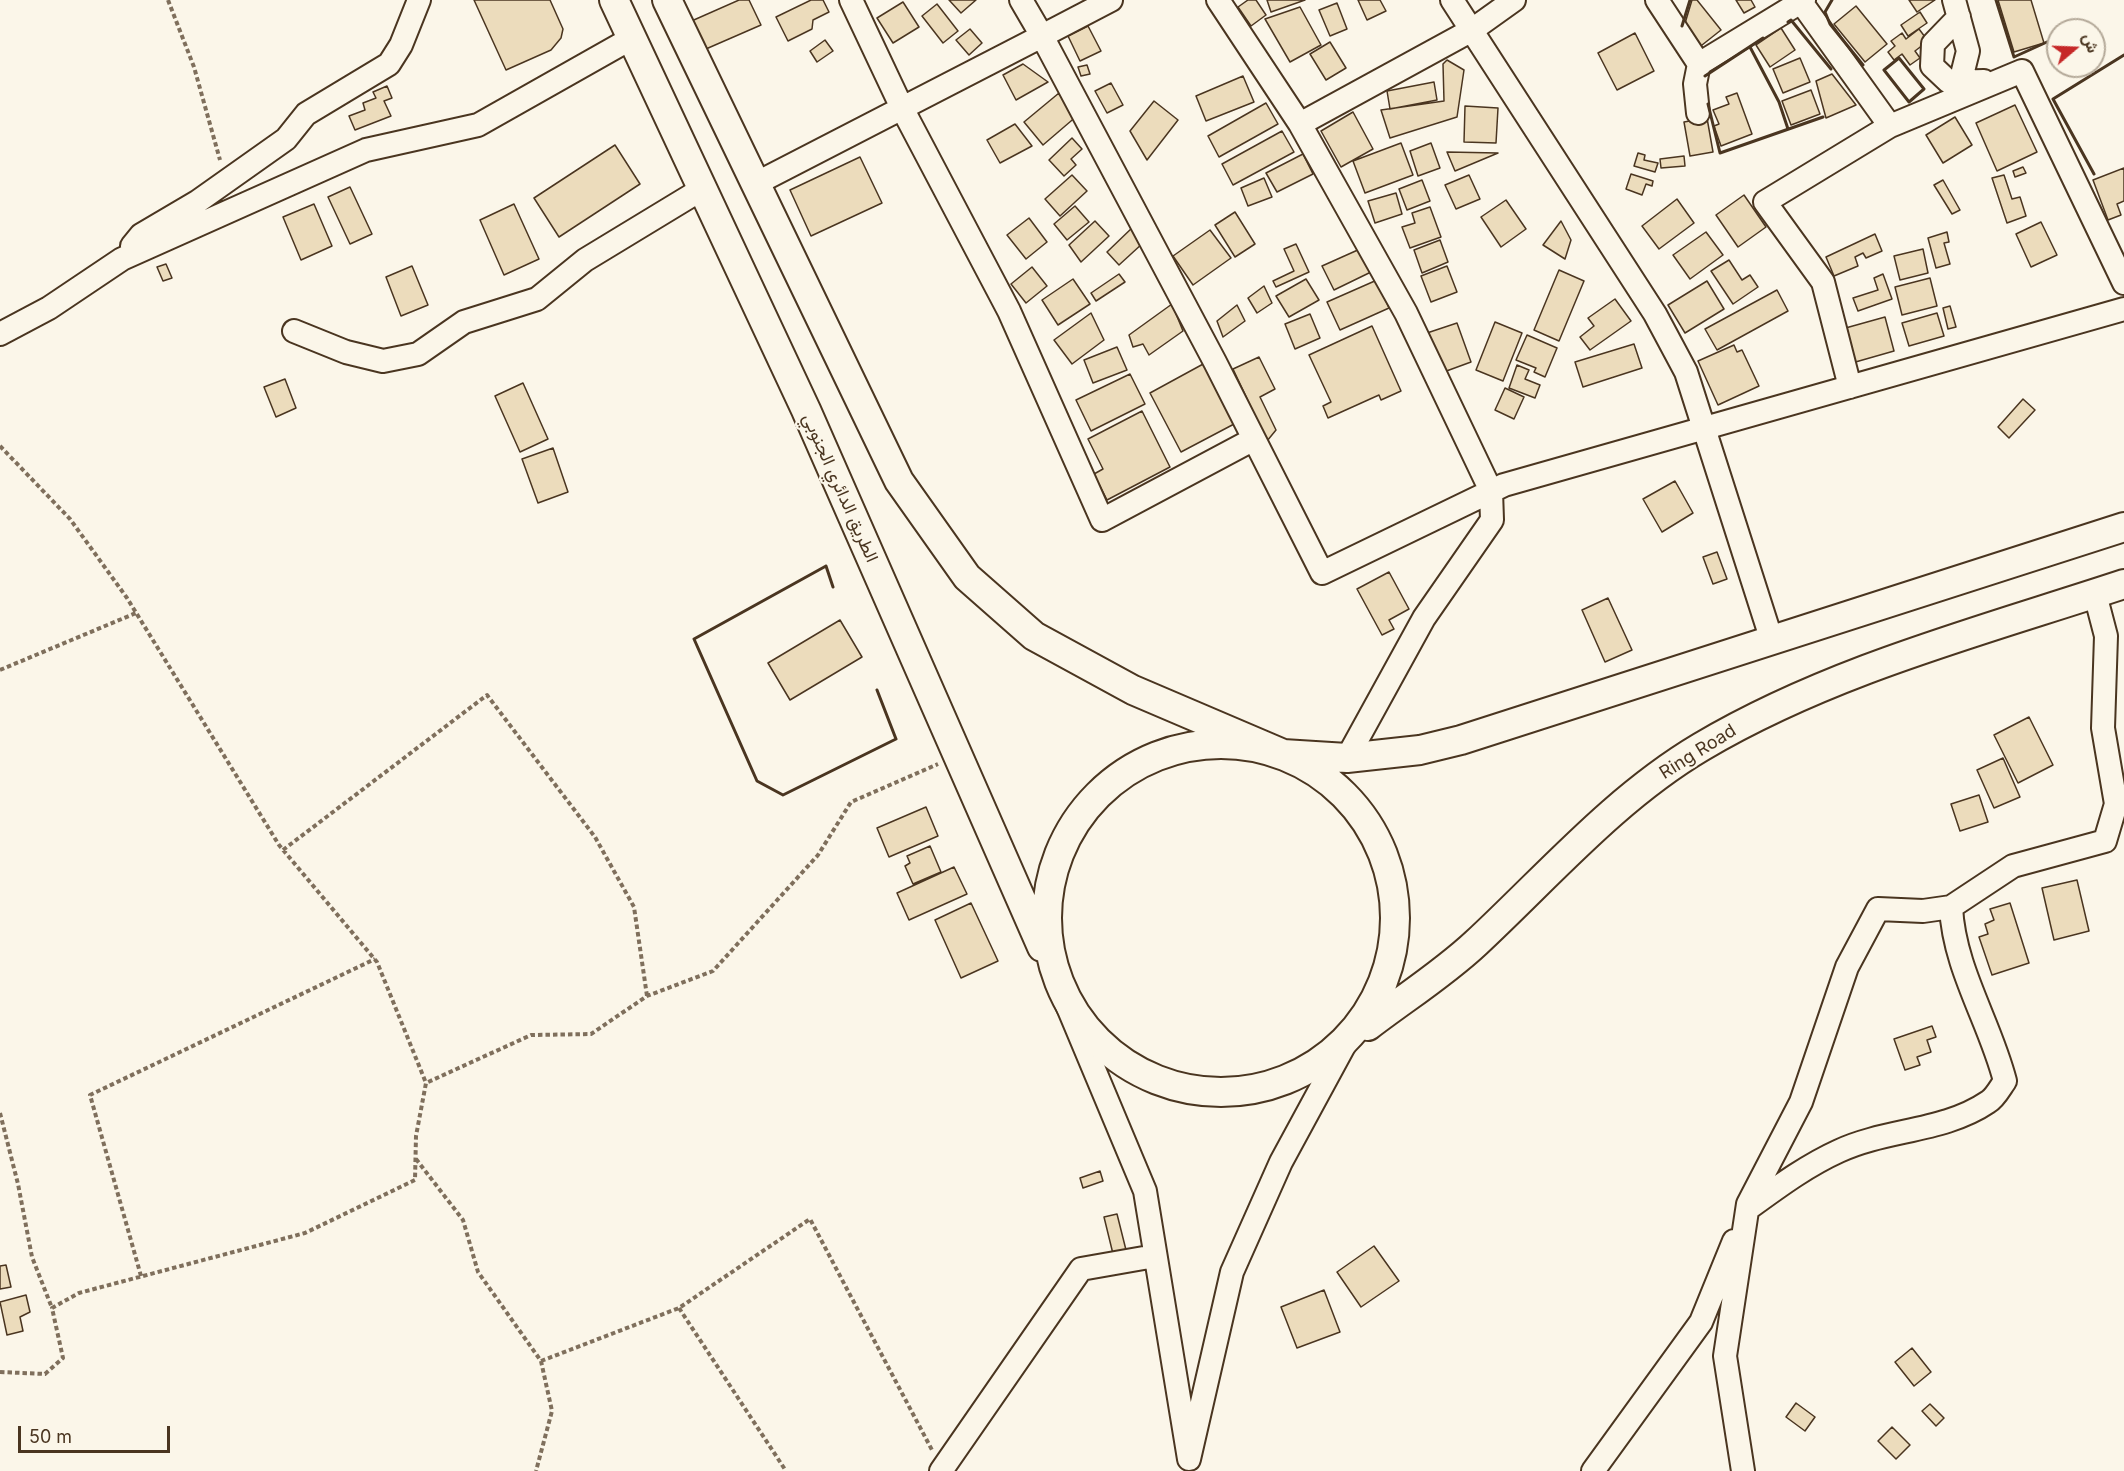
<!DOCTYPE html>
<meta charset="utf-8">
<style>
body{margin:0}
#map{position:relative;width:2124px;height:1471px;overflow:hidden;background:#fbf6e9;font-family:Inter,Vazirmatn,sans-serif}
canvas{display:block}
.north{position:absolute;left:2046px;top:18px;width:60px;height:60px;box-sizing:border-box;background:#fbf6e9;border:2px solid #b4a999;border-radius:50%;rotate:71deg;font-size:16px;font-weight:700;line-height:24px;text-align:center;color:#4a3520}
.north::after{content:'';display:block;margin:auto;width:21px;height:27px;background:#c62828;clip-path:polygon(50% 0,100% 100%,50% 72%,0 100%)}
.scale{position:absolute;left:18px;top:1426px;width:152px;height:27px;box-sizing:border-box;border:3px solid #4a3520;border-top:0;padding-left:8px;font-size:18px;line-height:21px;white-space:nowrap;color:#4a3520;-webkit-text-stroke:4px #fbf6e9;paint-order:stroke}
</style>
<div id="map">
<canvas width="2124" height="1471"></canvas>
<div class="north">ش</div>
<div class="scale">50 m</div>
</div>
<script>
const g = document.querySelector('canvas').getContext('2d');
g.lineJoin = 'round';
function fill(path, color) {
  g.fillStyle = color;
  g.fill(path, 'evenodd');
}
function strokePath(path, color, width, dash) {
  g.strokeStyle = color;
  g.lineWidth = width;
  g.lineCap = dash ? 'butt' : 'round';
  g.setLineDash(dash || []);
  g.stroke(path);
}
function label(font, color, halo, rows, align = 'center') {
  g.font = font + ' Inter,Vazirmatn,sans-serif';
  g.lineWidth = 4.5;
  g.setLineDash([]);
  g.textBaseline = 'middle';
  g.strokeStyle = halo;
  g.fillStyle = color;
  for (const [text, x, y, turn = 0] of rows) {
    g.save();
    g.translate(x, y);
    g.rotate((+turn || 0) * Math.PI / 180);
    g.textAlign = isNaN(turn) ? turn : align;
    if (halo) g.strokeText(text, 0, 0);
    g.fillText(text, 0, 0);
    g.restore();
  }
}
const building = new Path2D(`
 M474,0h76l13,29 -2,9 -10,12 -45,20z
 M739,0h10l12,25 -62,27 -12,-29z
 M811,0h12l6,12 -16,8 -1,9 -24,12 -12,-24z
 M949,0h27l-15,13z
 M1248,0h8l10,15 -15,11 -13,-19z
 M1267,0h38l-34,12z
 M1358,0h22l6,11 -19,9z
 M1692,0h5l24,30 -24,19 -14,-19z
 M1736,0h15l4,7 -11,6z
 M1909,0h26l-18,12z
 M1998,0h33l13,43 -30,9z
 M903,2l16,25 -26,16 -16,-25z
 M1337,3l10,26 -17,7 -11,-26z
 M937,4l21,27 -15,12 -21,-27z
 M1856,6l31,38 -22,18 -31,-38z
 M1300,7l21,38 -31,17 -25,-43z
 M1920,12l7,11 -19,13 -7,-11z
 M1088,26l13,25 -21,10 -12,-25z
 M1781,28l14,22 -25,17 -14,-22z
 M970,29l12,14 -13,12 -13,-15z
 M1919,29l9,12 -13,10 5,7 -10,7 -8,-11 -8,6 -6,-8 7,-6 -4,-5 11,-8 4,6z
 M1635,33l19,38 -37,19 -19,-37z
 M825,40l8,11 -16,11 -7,-11z
 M1330,42l16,26 -20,12 -16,-26z
 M1800,58l10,24 -27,11 -10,-24z
 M1447,60l17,10 -7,47 -67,21 -9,-28 63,-9 -1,-37z
 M1023,64l25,18 -32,18 -13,-25z
 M1087,65l3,9 -9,2 -3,-9z
 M1832,74l24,31 -30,13 -10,-37z
 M1243,76l11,26 -48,19 -10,-25z
 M1434,82l3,18 -47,9 -3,-18z
 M1111,83l12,22 -16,8 -12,-22z
 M387,86l5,12 -8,3 7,15 -36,14 -6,-14 16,-6 -2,-7 13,-5 -3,-6z
 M1811,90l9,24 -29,11 -9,-24z
 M1059,93l19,22 -35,30 -19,-23z
 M1737,93l15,41 -31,12 -7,-20 5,-2 -6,-14 16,-6 -3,-7z
 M1154,101l24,19 -31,40 -17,-29z
 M1266,103l12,21 -59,33 -11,-21z
 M2015,105l22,47 -40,19 -21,-48z
 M1465,106l33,2 -2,35 -32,-1z
 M1353,112l20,37 -32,18 -20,-36z
 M1955,117l17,28 -29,18 -17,-28z
 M1707,118l6,34 -23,4 -6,-34z
 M1015,124l17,22 -32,17 -13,-23z
 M1282,131l12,21 -61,33 -11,-21z
 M1072,138l10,11 -11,10 5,6 -12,11 -15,-16z
 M1401,143l12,32 -48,18 -12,-32z
 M1431,143l9,25 -22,8 -8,-25z
 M615,145l25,39 -81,53 -25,-39z
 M1447,152l51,1 -43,18z
 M1638,153l7,2 -1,5 14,3 -3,9 -21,-6z
 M1303,154l10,20 -36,18 -11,-19z
 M1684,156l1,10 -24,2 -1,-9z
 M860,157l22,46 -71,33 -21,-46z
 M2023,167l3,6 -11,4 -2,-6z
 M2124,168v33l-7,3 4,11 -13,5 -15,-40z
 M1631,174l22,7 -1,5 -6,-2 -4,11 -16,-6z
 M1072,175l15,16 -27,25 -15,-17z
 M1469,175l11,24 -24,10 -11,-24z
 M2004,175l8,24 8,-2 6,19 -19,7 -15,-45z
 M1264,178l8,19 -24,9 -7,-18z
 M1422,180l8,21 -23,9 -8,-21z
 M1943,180l17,30 -8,4 -18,-29z
 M350,187l22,47 -22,10 -22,-47z
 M1396,193l6,21 -27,9 -7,-22z
 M1744,195l22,32 -28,20 -22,-32z
 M1677,199l17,24 -35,26 -17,-23z
 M1506,200l20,29 -25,18 -20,-30z
 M314,204l18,42 -31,14 -18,-43z
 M514,204l25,55 -35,16 -24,-55z
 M1075,206l14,16 -22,18 -13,-16z
 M1430,207l11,30 -31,11 -8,-21 13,-4 -3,-10z
 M1235,212l20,32 -20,13 -20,-32z
 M1029,218l18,24 -21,17 -19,-24z
 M1095,221l14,15 -28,26 -12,-17z
 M1561,221l10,19 -6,19 -22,-14z
 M2041,222l16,33 -26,12 -15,-33z
 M1134,226l9,17 -24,22 -12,-13z
 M1210,230l21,28 -38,27 -20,-29z
 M1706,232l17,23 -33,24 -17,-24z
 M1947,232l2,10 -5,1 6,21 -14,4 -8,-30z
 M1875,234l7,17 -16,7 -3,-5 -8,4 3,9 -24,10 -8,-19z
 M1440,240l8,22 -26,11 -8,-23z
 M1296,244l13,28 -33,15 -3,-6 21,-10 -10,-22z
 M1360,249l11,23 -37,18 -12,-24z
 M1923,249l5,24 -28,7 -6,-24z
 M1729,260l13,20 8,-5 8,12 -25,17 -22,-33z
 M166,264l6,14 -9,3 -6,-14z
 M412,266l16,39 -27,11 -15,-39z
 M1447,266l10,26 -26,10 -10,-26z
 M1032,267l15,19 -21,17 -15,-19z
 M1559,270l25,11 -25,60 -25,-11z
 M1119,274l6,8 -29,19 -5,-8z
 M1883,274l9,25 -34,12 -5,-13 25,-8 -4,-12z
 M1930,278l7,28 -35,9 -7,-28z
 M1073,279l17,25 -32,21 -16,-25z
 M1306,279l13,21 -30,17 -13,-21z
 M1377,280l12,28 -49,22 -13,-28z
 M1707,281l17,28 -39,24 -17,-28z
 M1264,286l8,17 -15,10 -9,-15z
 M1777,290l11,21 -71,39 -12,-21z
 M1615,299l16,22 -41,29 -10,-13 14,-11 -6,-8z
 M1172,304l11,27 -34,24 -6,-11 -10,3 -4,-12z
 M1237,305l8,16 -22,16 -6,-16z
 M1950,306l6,21 -8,2 -5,-21z
 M1091,313l13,27 -32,24 -18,-24z
 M1937,313l7,23 -35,10 -7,-23z
 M1310,314l10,24 -25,11 -10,-25z
 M1885,317l9,34 -42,12 -10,-34z
 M1495,322l27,11 -19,48 -27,-11z
 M1457,323l14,39 -30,11 -14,-40z
 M1372,326l29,65 -20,9 -2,-5 -51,23 -5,-12 8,-4 -22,-47z
 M1527,335l30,13 -12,29 -11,-5 2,-4 -20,-8z
 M1634,344l8,24 -59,19 -8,-25z
 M1734,345l3,7 5,-2 17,36 -41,19 -20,-44z
 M1117,347l10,23 -34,13 -9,-23z
 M1259,357l16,32 -15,8 16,33 -9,11 -34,-72z
 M1205,363l31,60 -55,29 -31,-59z
 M1517,365l12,5 -4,9 15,6 -5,13 -26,-10z
 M1130,374l15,30 -54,27 -15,-31z
 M285,379l11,29 -20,9 -12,-30z
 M523,383l25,56 -28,13 -25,-56z
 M1505,388l19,9 -10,22 -19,-9z
 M2023,399l12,11 -26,28 -11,-11z
 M1142,411l28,56 -63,33 -13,-26 9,-5 -15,-30z
 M553,448l15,44 -30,11 -16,-44z
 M1675,481l18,32 -31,19 -19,-33z
 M1717,552l10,27 -14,5 -10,-27z
 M1389,572l20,37 -20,11 5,9 -12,6 -25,-46z
 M1608,598l24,52 -27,12 -23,-52z
 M840,620l22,37 -72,43 -22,-37z
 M2029,717l24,48 -35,18 -24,-48z
 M2003,758l17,39 -26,11 -17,-38z
 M1979,795l9,27 -28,9 -9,-27z
 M926,807l12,29 -49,21 -12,-29z
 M930,846l11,26 -28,12 -8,-18 5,-3 -3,-7z
 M954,867l13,27 -58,26 -12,-27z
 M2077,880l12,51 -35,9 -12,-52z
 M971,903l27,58 -37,17 -26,-58z
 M2010,903l19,60 -37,12 -13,-38 9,-3 -3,-10 9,-4 -4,-11z
 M1932,1026l4,11 -9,3 4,12 -14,5 3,8 -15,5 -11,-31z
 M1100,1171l3,10 -20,7 -3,-10z
 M1117,1214l10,40 -13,4 -10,-41z
 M1374,1246l25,35 -38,26 -24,-35z
 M6,1265l5,22 -11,2v-23z
 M1324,1290l16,42 -43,16 -16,-41z
 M26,1295l4,17 -10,5 3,14 -16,4 -7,-33z
 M1912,1348l19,24 -17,14 -19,-24z
 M1796,1403l19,14 -10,14 -19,-14z
 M1930,1404l14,14 -8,8 -14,-15z
 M1892,1427l18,18 -14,14 -18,-18z`);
fill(building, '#ecdcbc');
strokePath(building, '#4a3520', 1.5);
const minor = new Path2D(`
 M851,0l51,108 107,203 93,209 152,-81
 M1021,0l21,36 69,-36
 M1218,0l82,124 106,189 85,178 1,29 -68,98 -77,140
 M1452,0l203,314 31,58 86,269
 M1657,0l42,64 105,-64
 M1954,0l14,51 -11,44
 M1801,2l89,124 132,-55 102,212
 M1959,17l-26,27 -1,22 17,16 35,-1
 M1698,113l-3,-29 4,-20
 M1300,124l172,-94 42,-30
 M755,184l287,-148 173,326 107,211 182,-88 620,-176
 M132,246l9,-11 56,-33 89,-63 20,-25 83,-50 12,-19 18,-45
 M294,331l52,21 37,9 35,-7 46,-32 73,-23 48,-39 117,-71
 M0,334l49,-26 73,-49 244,-109 112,-25 154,-87
 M1850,387l-27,-105 -58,-80 125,-76
 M1057,981l88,210 44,268 43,-187 49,-110 64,-118
 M1749,1208c29,-21 57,-42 90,-57 47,-22 105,-19 149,-49 7,-4 12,-14 17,-21 -15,-59 -51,-112 -54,-174
 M941,1471l140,-202 74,-13
 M1593,1471l108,-149 33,-81
 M1743,1471l-18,-115 23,-152 53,-102 46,-135 31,-58 45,2 28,-4 62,-41 92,-25 11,-37 -13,-76 3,-92 -11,-42`);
const major = new Path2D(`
 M614,0l192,410 236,537
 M667,0l232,481 68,96 67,59 99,54 150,64 64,4 73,-8 41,-10 663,-213
 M1047 918a174 174 0 1 1 348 0a174 174 0 1 1-348 0Z
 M1368,1026c35,-27 75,-52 108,-83 72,-67 139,-145 225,-196 130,-77 281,-116 423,-163`);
strokePath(minor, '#4a3520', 26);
strokePath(major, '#4a3520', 32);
strokePath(new Path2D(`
 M168,0l26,67 26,93
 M0,446l70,73 57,79 152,247 98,117 49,121
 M0,670l136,-57
 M283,850l204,-155 108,142 39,70 13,89
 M0,1113l18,71 14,73 20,51
 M416,1159l47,61 15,52 63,89 11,50 -16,60
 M141,1276l-51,-181 285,-136
 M679,1308l107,163
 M541,1361l138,-53 131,-89 122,231
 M0,1372l45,2 18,-16 -11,-50 27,-15 226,-60 110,-53 1,-44 10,-53 105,-48 60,-1 56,-38 66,-25 105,-116 33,-53 87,-38`), '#7f6f5c', 4, [4.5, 3]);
strokePath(minor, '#fbf6e9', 22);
strokePath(major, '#fbf6e9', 28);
strokePath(new Path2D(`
 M1832,0l-7,12 5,12 33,41
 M1996,0l18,57 44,-20
 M1788,22l3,-2 40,49
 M1682,26l8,-26
 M2073,30l8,-4 2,4
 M1750,47l29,55 9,27
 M2094,57l1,3
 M1899,58l25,31 -15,13 -25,-32z
 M1705,76l58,-38
 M1708,104l12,49 103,-36
 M2094,174l-41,-75 71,-44
 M833,587l-7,-21 -132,73 63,142 26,14 113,-56 -19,-49`), '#4a3520', 3);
label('18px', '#4a3520', '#fbf6e9', [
 ["الطريق الدائري الجنوبي",840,488,66],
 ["Ring Road",1698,752,-32]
]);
</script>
